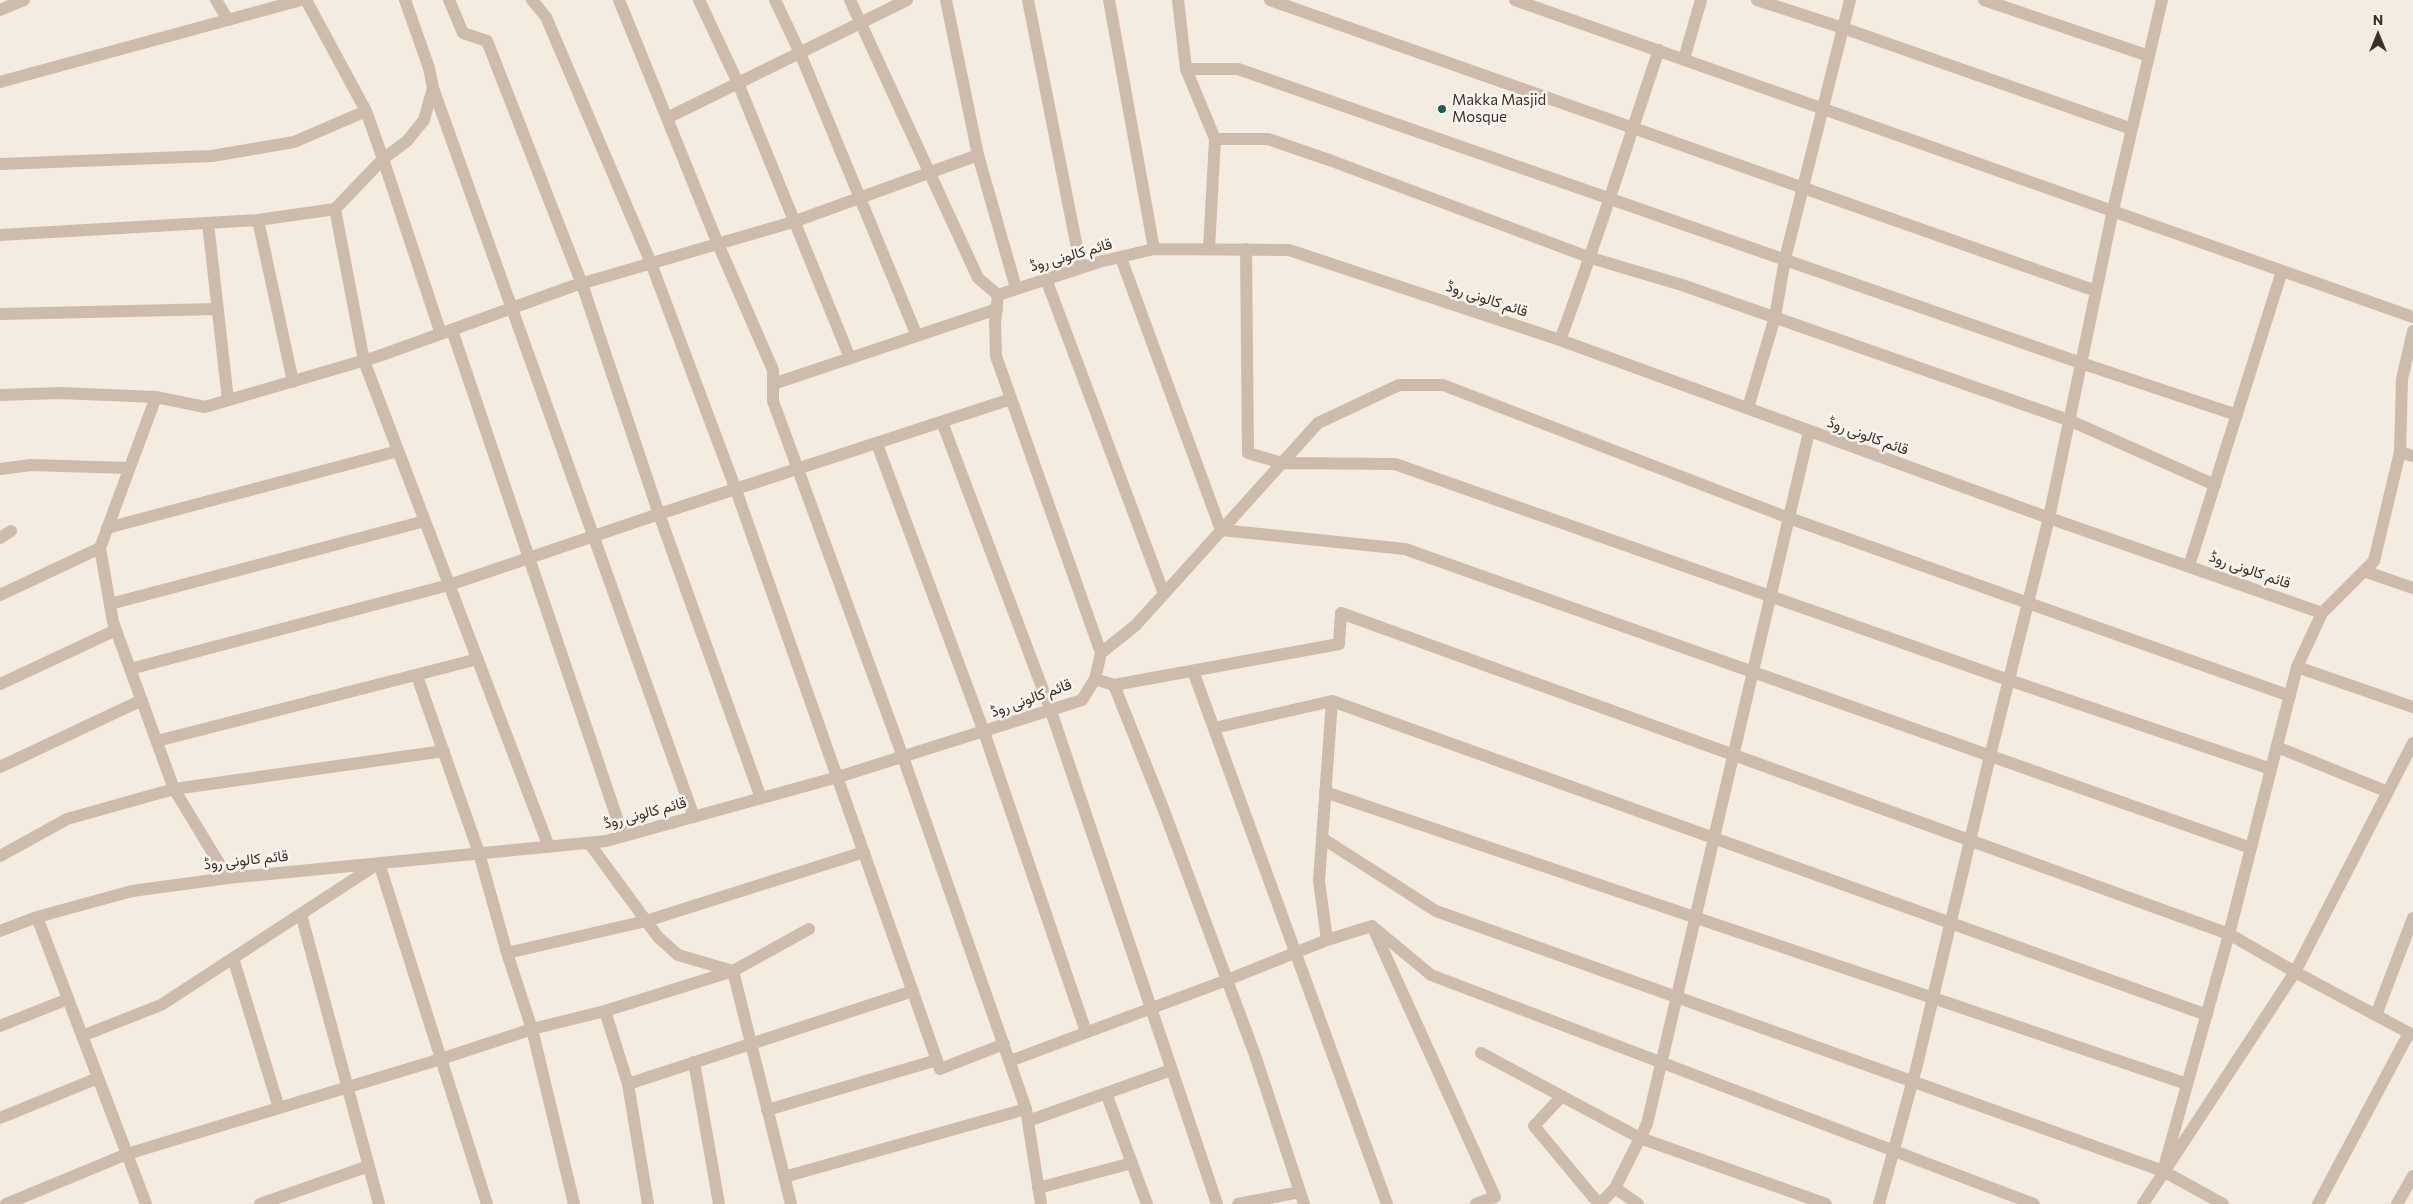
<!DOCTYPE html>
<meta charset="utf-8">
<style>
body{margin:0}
#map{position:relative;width:2413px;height:1204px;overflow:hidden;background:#f4ebe1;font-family:Commissioner,sans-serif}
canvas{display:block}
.north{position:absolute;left:2353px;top:10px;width:50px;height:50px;-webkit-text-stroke:4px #fbf5ee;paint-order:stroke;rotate:0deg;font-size:14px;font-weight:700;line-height:20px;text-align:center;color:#3b302b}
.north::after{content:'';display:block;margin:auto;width:18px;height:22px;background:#3b302b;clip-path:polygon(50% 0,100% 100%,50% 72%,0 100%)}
</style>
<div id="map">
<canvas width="2413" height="1204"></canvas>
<div class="north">N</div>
</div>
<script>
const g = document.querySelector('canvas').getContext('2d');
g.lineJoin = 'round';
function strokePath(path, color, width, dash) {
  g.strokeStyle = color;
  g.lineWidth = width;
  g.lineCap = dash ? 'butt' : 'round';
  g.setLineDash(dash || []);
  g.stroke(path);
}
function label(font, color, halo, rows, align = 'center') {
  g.font = font + ' Commissioner,Vazirmatn,sans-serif';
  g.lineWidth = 5;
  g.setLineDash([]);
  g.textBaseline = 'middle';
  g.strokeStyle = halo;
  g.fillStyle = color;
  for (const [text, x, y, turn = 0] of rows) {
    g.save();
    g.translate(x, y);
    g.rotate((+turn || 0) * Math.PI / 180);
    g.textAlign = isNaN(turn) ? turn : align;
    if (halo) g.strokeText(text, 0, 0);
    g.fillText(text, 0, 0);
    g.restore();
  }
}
strokePath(new Path2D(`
 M216,0l12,20
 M405,0l24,68 4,20 -9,32 -17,21 -24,18 58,175
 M449,0l14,33 24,8 95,243 77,230 102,284
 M532,0l14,17 105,246 85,227 204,579 64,-25
 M619,0l99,244 55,126v31l130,356 123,352 15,95
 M699,0l39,83 112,275
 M775,0l25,53 117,283
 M850,0l128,278 20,17
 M946,0l32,155 38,133
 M1028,0l53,268
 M1109,0l45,249
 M1178,0l8,69 29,70 -6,109
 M1270,0l826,291
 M1515,0l898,317
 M1757,0l86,28 289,101
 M1984,0l165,56
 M0,10l24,-10
 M1684,59l17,-59
 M1186,69h52l843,294 156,52
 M0,82l301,-82
 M433,88l261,729
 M667,118l240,-118
 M1215,139h53l64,22 259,97 91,27 389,136 144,64
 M0,164l212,-8 82,-14 72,-31
 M335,209l29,152 185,486
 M258,220l35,162
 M208,223l20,177
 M0,235l258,-15 77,-11 48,-50 -17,-48 -60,-111
 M1246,249l2,204 34,10 113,1 602,212 274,93
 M1121,258l100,272 184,19 846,299
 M1046,279l118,315
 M0,314l218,-5
 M452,330l171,506
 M1560,340c36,-96 66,-193 99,-290
 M773,384l224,-75
 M0,395l60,-2 96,4 49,10 174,-51 194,-70 220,-64 185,-67
 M156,397l-56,151 13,74 61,167 54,89
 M1748,408l27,-91 10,-58 65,-259
 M942,422l109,289 166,493
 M877,444l107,288 102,300
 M2400,452l13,4
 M0,469l31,-4 98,3
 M107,528l291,-77
 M0,538l11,-7
 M2189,566l93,-295
 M2364,571l49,17
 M0,595l100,-47
 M110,604l315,-83
 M1101,653l35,-28 182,-202 81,-38h44l346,133 501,178
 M2297,667l116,40
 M130,669l319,-84 210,-71 352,-115
 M1193,671l194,533
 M417,676l62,177 28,100 25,76 42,175
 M1095,679l19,6 49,123 92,247 49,149
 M0,684l116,-54
 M1114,685l225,-41 2,-31 888,321 66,38 118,63
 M1214,728l118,-27 875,314
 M157,741l321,-82
 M2277,747l111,45
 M0,767l142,-67
 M1325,792l862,292
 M1322,838l114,73 727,260
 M589,843l69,94 20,18 55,16 58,233
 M0,856l67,-37 107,-30 270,-38
 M301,914l78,290
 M37,917l109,287
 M1374,930l121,267 -19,7
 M0,931l37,-14 95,-26 96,-13 378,-37 232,-64 244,-77 13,-21 6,-26 -105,-297 -1,-32 3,-29 101,-33 55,-13 135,1 271,90 489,178 273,95 52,-52 26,-109 2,-73 11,-48
 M1327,940l45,-14 59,49 603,229
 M507,953l139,-32 218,-69
 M233,958l46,150
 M605,1011l23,73 20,120
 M2376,1015l37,-97
 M0,1026l68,-27
 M82,1036l79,-31 218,-142 108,341
 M1481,1053l159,85 186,66
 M1010,1061l217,-81 100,-40 -8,-59 13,-180
 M694,1062l25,142
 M628,1084l285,-93
 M1106,1093l41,111
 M1562,1096l-28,30 65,78
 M767,1110l170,-50
 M0,1118l98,-40
 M1028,1121l143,-51
 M784,1177l242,-68
 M1038,1188l94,-25
 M1615,1188l23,16
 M6,1204l121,-50 314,-95 91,-30 73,-18 128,-40 76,-42
 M260,1204l109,-38
 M1238,1204l62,-12
 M1600,1204l15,-16 32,-64 162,-692
 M1879,1204l38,-139 73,-309 59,-238 64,-308 49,-210
 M2143,1204l152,-232 118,-229
 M2223,1204l-60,-33 66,-237 68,-267 25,-54
 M2318,1204l91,-171
 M2397,1204l16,-28`), '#cdbbac', 12);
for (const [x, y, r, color] of [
 [1442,109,5,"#1f5a5e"]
]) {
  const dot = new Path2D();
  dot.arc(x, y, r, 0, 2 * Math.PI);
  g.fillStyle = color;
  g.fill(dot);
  strokePath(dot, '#fbf5ee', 2);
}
label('15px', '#3b302b', '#fbf5ee', [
 ["Makka Masjid",1452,100],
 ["Mosque",1452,117]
], 'left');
label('15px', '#3b302b', '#fbf5ee', [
 ["قائم کالونی روڈ",1071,255,-16],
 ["قائم کالونی روڈ",1487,299,18],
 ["قائم کالونی روڈ",1868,436,20],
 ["قائم کالونی روڈ",2250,570,19],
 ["قائم کالونی روڈ",1031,698,-20],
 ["قائم کالونی روڈ",645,813,-15],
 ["قائم کالونی روڈ",246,860,-6]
]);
</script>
